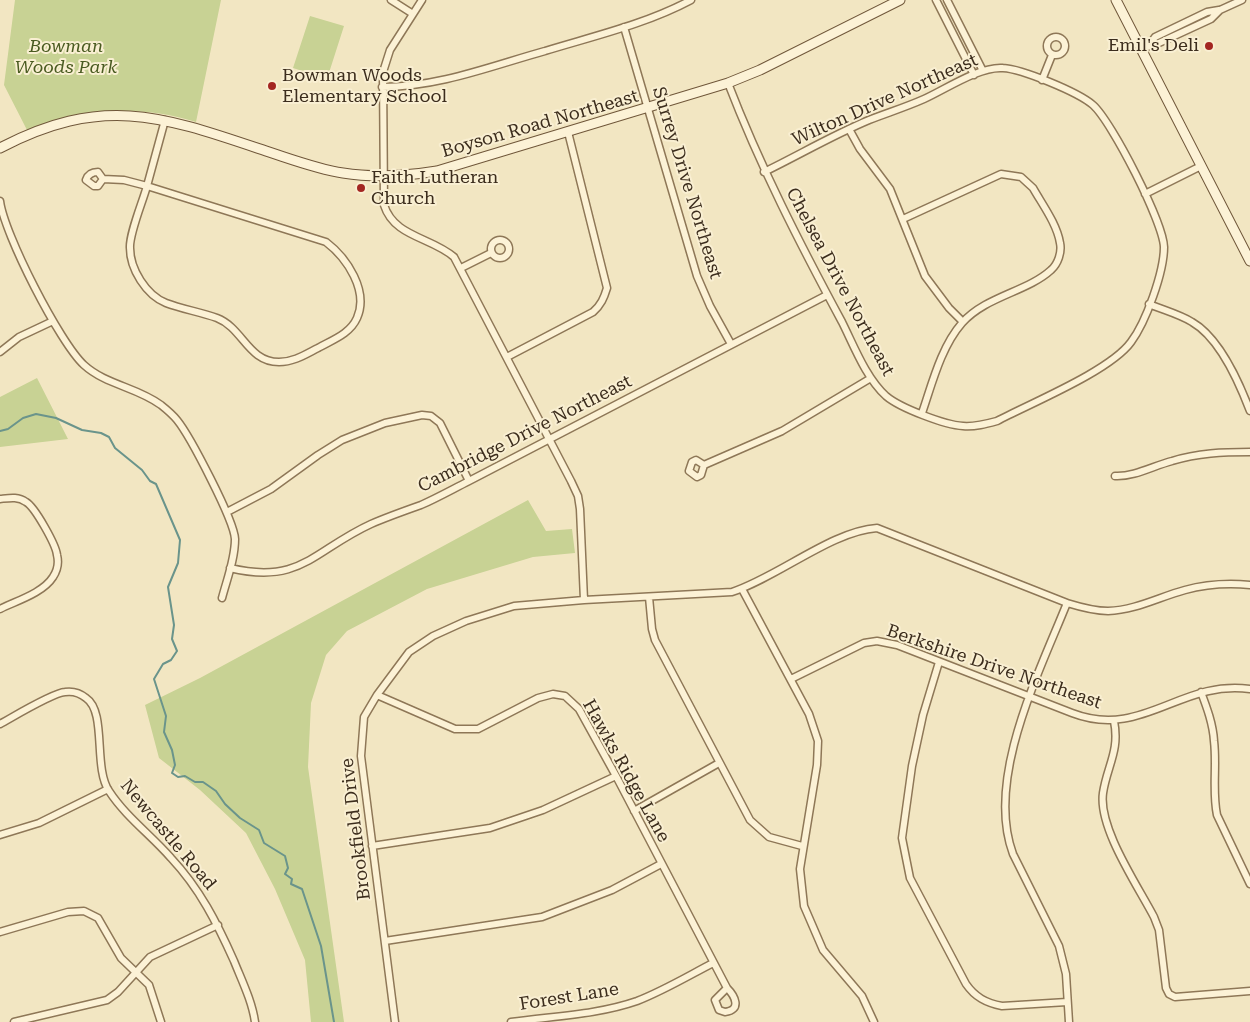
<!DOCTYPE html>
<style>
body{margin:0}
canvas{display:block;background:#f2e6c2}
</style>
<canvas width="1250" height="1022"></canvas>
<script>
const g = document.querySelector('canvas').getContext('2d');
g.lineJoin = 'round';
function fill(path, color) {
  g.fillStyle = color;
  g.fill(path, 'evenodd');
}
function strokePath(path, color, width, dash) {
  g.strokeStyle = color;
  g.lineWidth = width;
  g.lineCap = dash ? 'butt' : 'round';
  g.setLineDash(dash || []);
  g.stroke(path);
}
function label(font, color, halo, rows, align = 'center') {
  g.font = font + ' "Roboto Serif",serif';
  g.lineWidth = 4;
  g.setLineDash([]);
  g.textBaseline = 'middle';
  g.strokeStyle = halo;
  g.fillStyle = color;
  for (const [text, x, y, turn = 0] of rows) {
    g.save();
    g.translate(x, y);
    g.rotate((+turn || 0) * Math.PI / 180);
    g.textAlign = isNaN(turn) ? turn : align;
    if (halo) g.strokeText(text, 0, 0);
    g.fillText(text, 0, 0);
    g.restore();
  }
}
fill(new Path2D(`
 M15,0h206l-25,122c-55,-18 -115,-13 -169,8l-23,-45z
 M310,16l34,10 -17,53 -34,-11z
 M37,378l31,61 -68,8v-50z
 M528,500l18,31 26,-2 3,24 -42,4 -106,32 -80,42 -21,24 -15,48 -3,64 36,255h-33l-6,-62 -30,-71 -29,-56 -46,-43 -41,-32 -14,-53 55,-27z`), '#c8d294');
strokePath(new Path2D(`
 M0,431l8,-2 15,-11 13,-4 20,4 26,12 19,3 8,4 6,11 27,22 8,11 6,3 24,56 -2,23 -10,24 6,38 -2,14 5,12 -6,9 -8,4 -9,15 12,37 -2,16 8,18 3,15 -3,8 6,4 7,-1 10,6h8l13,9 9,13 15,14 19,12 5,13 21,13 3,12 -3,6 7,5 -1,5 11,5 19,57 13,76`), '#6a948b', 2);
const street = new Path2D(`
 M391,0l22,14
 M422,0l-32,50 -7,22 1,133c10,32 47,32 70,52l117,224 7,15 2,13 4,91
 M936,0l38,75
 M947,0l36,71
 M624,27l73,249 13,30 21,38
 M1047 46a9 9 0 1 1 18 0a9 9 0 1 1-18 0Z
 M1150,44l5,-7 52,-25 12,-2
 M1141,49l18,-6 52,-24 9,-9 22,-10
 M1042,80l10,-25
 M728,83c32,83 72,161 114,239 12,24 24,56 44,74 14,12 59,29 77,30 12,1 23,-2 34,-5 34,-18 113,-50 134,-79 15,-20 33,-70 33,-95 -1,-25 -52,-125 -71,-142 -15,-13 -71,-36 -90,-37 -23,-2 -57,21 -79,31 -18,8 -37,14 -55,21 -36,15 -70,35 -105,52
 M382,87c57,0 109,-21 163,-36 49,-15 101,-27 146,-51
 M849,129l11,20 30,40 35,87 24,32 14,14
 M103,179l-5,-7c-6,0 -10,2 -12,8l8,6h4l5,-7 21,1 23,6c-4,15 -18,48 -17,62 0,21 16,47 36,55 16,6 34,9 51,15 26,10 31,44 62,44 15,0 27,-8 39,-14 14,-8 32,-14 39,-30 12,-27 -10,-60 -31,-76l-179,-56 18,-66
 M1145,194l56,-28
 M0,201c4,33 60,142 84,164 22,20 53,22 77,40 5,4 12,10 16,15 13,16 57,100 58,119 0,20 -8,40 -13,59
 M903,219l98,-45 20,3 12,11c9,16 24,36 27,55 2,9 -2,21 -9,27 -24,22 -65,26 -89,53 -21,24 -30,61 -40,90
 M491 249a9 9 0 1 1 18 0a9 9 0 1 1-18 0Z
 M461,268l30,-15
 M1149,304c14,6 30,10 43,18 28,16 47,60 58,89
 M0,352l19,-15 34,-16
 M507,357l86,-45c8,-7 11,-14 14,-24l-39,-156
 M704,465l-3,10 -4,2 -8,-6 3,-9 4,-2 8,5 78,-34 89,-53
 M1115,476c19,1 38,-10 57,-15 26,-8 51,-9 78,-9
 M0,499c9,-1 18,-3 26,3 9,5 30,43 31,53 2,8 0,16 -4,22 -10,16 -37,24 -53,32
 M227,512l44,-23 47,-34 24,-15 43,-17 37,-8 9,1 9,7 29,58
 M230,568c71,17 84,-18 141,-44 16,-7 33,-13 50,-19 16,-7 32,-16 48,-24l358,-186
 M742,589l67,125 9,27 -1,24 -17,104 4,37 19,44 39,46 12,26
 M649,597l3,32 3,11 95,180 19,17 33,9
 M1067,603c-28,70 -82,176 -54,251l46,92 7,28 3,48
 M939,662l-16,53 -11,51 -10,72 8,40 56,106c9,13 20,19 36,22l65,-4
 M791,679l73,-36 13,-2 20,4 175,68c70,27 109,-34 178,-24
 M1201,692c6,16 12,32 13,49 3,25 -2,50 3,74l33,69
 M377,695l78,34h23l60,-31 15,-4 12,2 14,13 37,67 111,212 -12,12 4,10 6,2c17,-2 10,-16 2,-24
 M1114,721c6,30 -7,45 -11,72 -5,35 35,93 51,124l5,13 7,58 3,6 6,3 75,-6
 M0,724c13,-7 52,-31 65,-32 7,-1 15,1 21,6 21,14 7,69 23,93 17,26 42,44 62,67 29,31 46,65 63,103 8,20 18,40 21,61
 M634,811l85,-48
 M0,835l39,-12 69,-34
 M372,846l118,-18 53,-18 73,-34
 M0,932l68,-20 16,-1 14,7 23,40 28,27 12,37
 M385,941l157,-24 70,-27 49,-26
 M14,1022l93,-22 11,-8 32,-35 68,-32
 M395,1022l-34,-266 3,-39 13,-22 32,-43 24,-16 33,-15 48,-15 70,-6 148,-8c46,-15 100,-61 145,-64l190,75c13,4 27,8 41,8 28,-1 51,-14 77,-21 22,-6 43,-7 65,-5
 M511,1022c41,-6 86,-7 126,-21 26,-10 51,-25 76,-38`);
const secondary = new Path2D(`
 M1116,0l134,261
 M0,148c104,-54 162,-32 266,3 25,8 51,18 77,22 31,5 63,3 94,-2l291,-88 32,-13 140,-70`);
strokePath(street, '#8e7757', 9);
strokePath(secondary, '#70573a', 11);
strokePath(street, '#fcf2d6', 6);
strokePath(secondary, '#fcf2d6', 9);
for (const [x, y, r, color] of [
 [1209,46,5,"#a32621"],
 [272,86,5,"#a32621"],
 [361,188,5,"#a32621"]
]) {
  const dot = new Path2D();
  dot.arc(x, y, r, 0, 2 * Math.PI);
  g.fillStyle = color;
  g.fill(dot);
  strokePath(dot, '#f9efd2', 2);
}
label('18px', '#3c2d1d', '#f9efd2', [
 ["Emil's Deli",1199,46,"right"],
 ["Bowman Woods",282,76],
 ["Elementary School",282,97],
 ["Faith Lutheran",371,178],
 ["Church",371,199]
], 'left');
label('italic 18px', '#4a5b21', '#f9efd2', [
 ["Bowman",66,47],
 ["Woods Park",66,68]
]);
label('18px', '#3c2d1d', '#f9efd2', [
 ["Wilton Drive Northeast",885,100,-24],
 ["Boyson Road Northeast",540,124,-16],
 ["Surrey Drive Northeast",687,183,73],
 ["Chelsea Drive Northeast",840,282,62],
 ["Cambridge Drive Northeast",525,434,-27],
 ["Berkshire Drive Northeast",994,667,19],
 ["Hawks Ridge Lane",626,771,61],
 ["Brookfield Drive",356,829,-97],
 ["Newcastle Road",168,835,50],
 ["Forest Lane",569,997,-9]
]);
</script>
